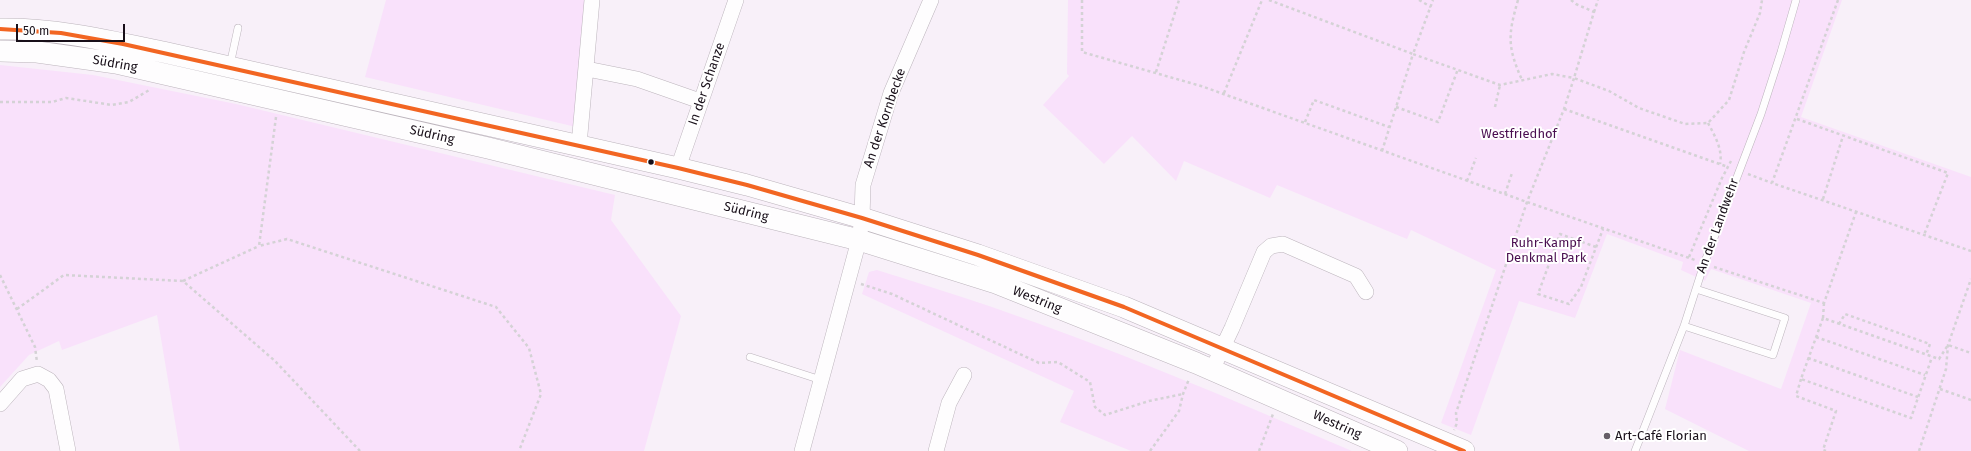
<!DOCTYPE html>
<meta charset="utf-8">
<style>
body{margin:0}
#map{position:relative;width:1971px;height:451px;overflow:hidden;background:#f8f0f9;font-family:"Fira Sans",sans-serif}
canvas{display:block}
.scale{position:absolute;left:16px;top:24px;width:109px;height:18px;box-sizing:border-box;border:2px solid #180f19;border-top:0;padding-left:5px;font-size:12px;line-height:14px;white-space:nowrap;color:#180f19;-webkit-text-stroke:3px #fff;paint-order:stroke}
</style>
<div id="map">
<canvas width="1971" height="451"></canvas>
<div class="scale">50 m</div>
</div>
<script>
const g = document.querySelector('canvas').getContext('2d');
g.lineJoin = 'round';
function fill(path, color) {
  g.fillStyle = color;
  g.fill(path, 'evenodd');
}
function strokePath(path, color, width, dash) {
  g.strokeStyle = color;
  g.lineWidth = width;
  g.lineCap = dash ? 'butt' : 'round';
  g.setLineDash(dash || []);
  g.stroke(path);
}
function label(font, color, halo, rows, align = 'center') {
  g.font = font + ' "Fira Sans",sans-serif';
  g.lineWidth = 4;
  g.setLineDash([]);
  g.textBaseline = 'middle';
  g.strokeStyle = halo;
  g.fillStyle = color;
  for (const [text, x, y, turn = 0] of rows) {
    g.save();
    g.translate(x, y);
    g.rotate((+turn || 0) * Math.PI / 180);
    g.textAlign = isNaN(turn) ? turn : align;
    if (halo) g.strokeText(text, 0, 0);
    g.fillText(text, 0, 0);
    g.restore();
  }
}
fill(new Path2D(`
 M386,0h201l-11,127 -211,-50z
 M1068,0h774l-41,117 170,60v274h-222l-84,-42 15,-59 101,39 30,-86 -100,-34 -6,12 -24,-11 2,-8 -76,-28 -32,84 -56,-17 -48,134 -30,-12 55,-153 -85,-40 -4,9 -130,-54 -7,13 -86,-37 -8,20 -44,-45 -28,28 -61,-59 26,-29 -2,-2z
 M0,65l93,10 143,29 379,91 -4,25 70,96 -37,135h-464l-23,-136 -95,35 -3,-9 -30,14 -29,32z
 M877,270c38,12 77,24 115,37 122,42 241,93 360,144h-221l-71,-29 14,-31 -212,-97 7,-22z`), '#f9e1fb');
const lane = new Path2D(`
 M230,65l8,-37
 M1684,326l89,29 12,-37 -89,-29
 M750,357l71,23
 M1635,451l49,-125 20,-62 57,-150 20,-62 15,-52`);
const street = new Path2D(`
 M587,69l50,10 63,22
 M579,145l13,-145
 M678,168l58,-168
 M1212,370l20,-42 32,-76 7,-6 12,-2 73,32 10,16
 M0,404l22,-25 16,-5 11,6 7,9 12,62
 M802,451l57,-211 3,-22 1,-33 28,-92 40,-93
 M936,451l13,-48 15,-28`);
const secondary = new Path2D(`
 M0,29c54,-1 110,12 163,23l515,116 69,17 115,33 116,37 146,52 340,144
 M0,51l37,1 79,11 372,85 371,92 137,43 200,80 201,88`);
strokePath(lane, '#bcb4bc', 8);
strokePath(street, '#bcb4bc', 16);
strokePath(secondary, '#bcb4bc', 22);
strokePath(new Path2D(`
 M1082,0v52l119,34 326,116 168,58
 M1269,0l144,54 20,-54
 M1419,0l12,7
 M1518,0c-10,35 -11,46 4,80
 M1571,0l5,4 18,8 -20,66 35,13 30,17 46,16 23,-1 21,-23 15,-48 16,-39 2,-13
 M1838,0l-66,183 199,68
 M1594,12l4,-12
 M1156,72l23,-72
 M1224,93l38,-93
 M0,102h52l14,-4 46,7 17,-3 22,-13
 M1396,107l42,15 20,-53
 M1495,107l5,-22
 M1564,109l164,58
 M276,117l-17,129 28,-7 209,68 33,41 12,46 -22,57
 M1797,119l151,54 -24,62
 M1305,122l9,-22 75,27
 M1708,123c7,13 15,27 12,41
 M1382,151l31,-97 87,31 52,-11 22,4 -10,31 -37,93 -71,211 1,10 -3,7
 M1748,174l24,9
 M1467,181l9,-23
 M1505,194l7,-21
 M1823,199l20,-63
 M1596,247l-36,-13 -22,60 31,10 12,-17 22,-58
 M1689,257l33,-79 9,-17
 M1714,267l110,36 32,-91
 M0,275l35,72 2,15
 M183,281l76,-35
 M861,284l31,10 147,69 19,-1 32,20 5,25 10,8 44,-14 34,-7
 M1824,303l-1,15 116,41 9,-14 23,8
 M17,309l47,-34 119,6 92,80 85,90
 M1823,318l-22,61 110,39 21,-61
 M1839,324l6,-10 85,30 -4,11
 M1816,337l109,38
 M1808,358l110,39
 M1801,379l-5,17 40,15 -13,39 3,1
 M1940,389l31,11
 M1150,451l29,-40 4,-17 6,-15
 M1259,451l14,-37
 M1919,451l27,-82 2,-24 23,-66`), '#d4d2d5', 2.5, [3, 3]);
strokePath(lane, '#fefdfe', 7);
strokePath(street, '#fefdfe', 15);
strokePath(secondary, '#fefdfe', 21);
strokePath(new Path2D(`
 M0,29l61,4 62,11 555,124 69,17 115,33 116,37 146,52 340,144`), '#f26522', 4);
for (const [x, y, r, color] of [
 [651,162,3.5,"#180f19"],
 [1607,436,4,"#665e67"]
]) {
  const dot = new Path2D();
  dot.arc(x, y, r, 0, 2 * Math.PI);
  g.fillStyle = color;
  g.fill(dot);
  strokePath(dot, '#fff', 1.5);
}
label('13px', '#180f19', '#fff', [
 ["Südring",115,64,10],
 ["In der Schanze",707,84,-71],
 ["An der Kornbecke",885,118,-71],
 ["Südring",432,135,13],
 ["Südring",746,212,14],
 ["An der Landwehr",1718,226,-70],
 ["Westring",1037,300,22],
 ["Westring",1337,425,24]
]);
label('13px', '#4a0e50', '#fff', [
 ["Westfriedhof",1519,134],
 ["Ruhr-Kampf",1546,243],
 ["Denkmal Park",1546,258]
]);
label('13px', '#180f19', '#fff', [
 ["Art-Café Florian",1615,436]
], 'left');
</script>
